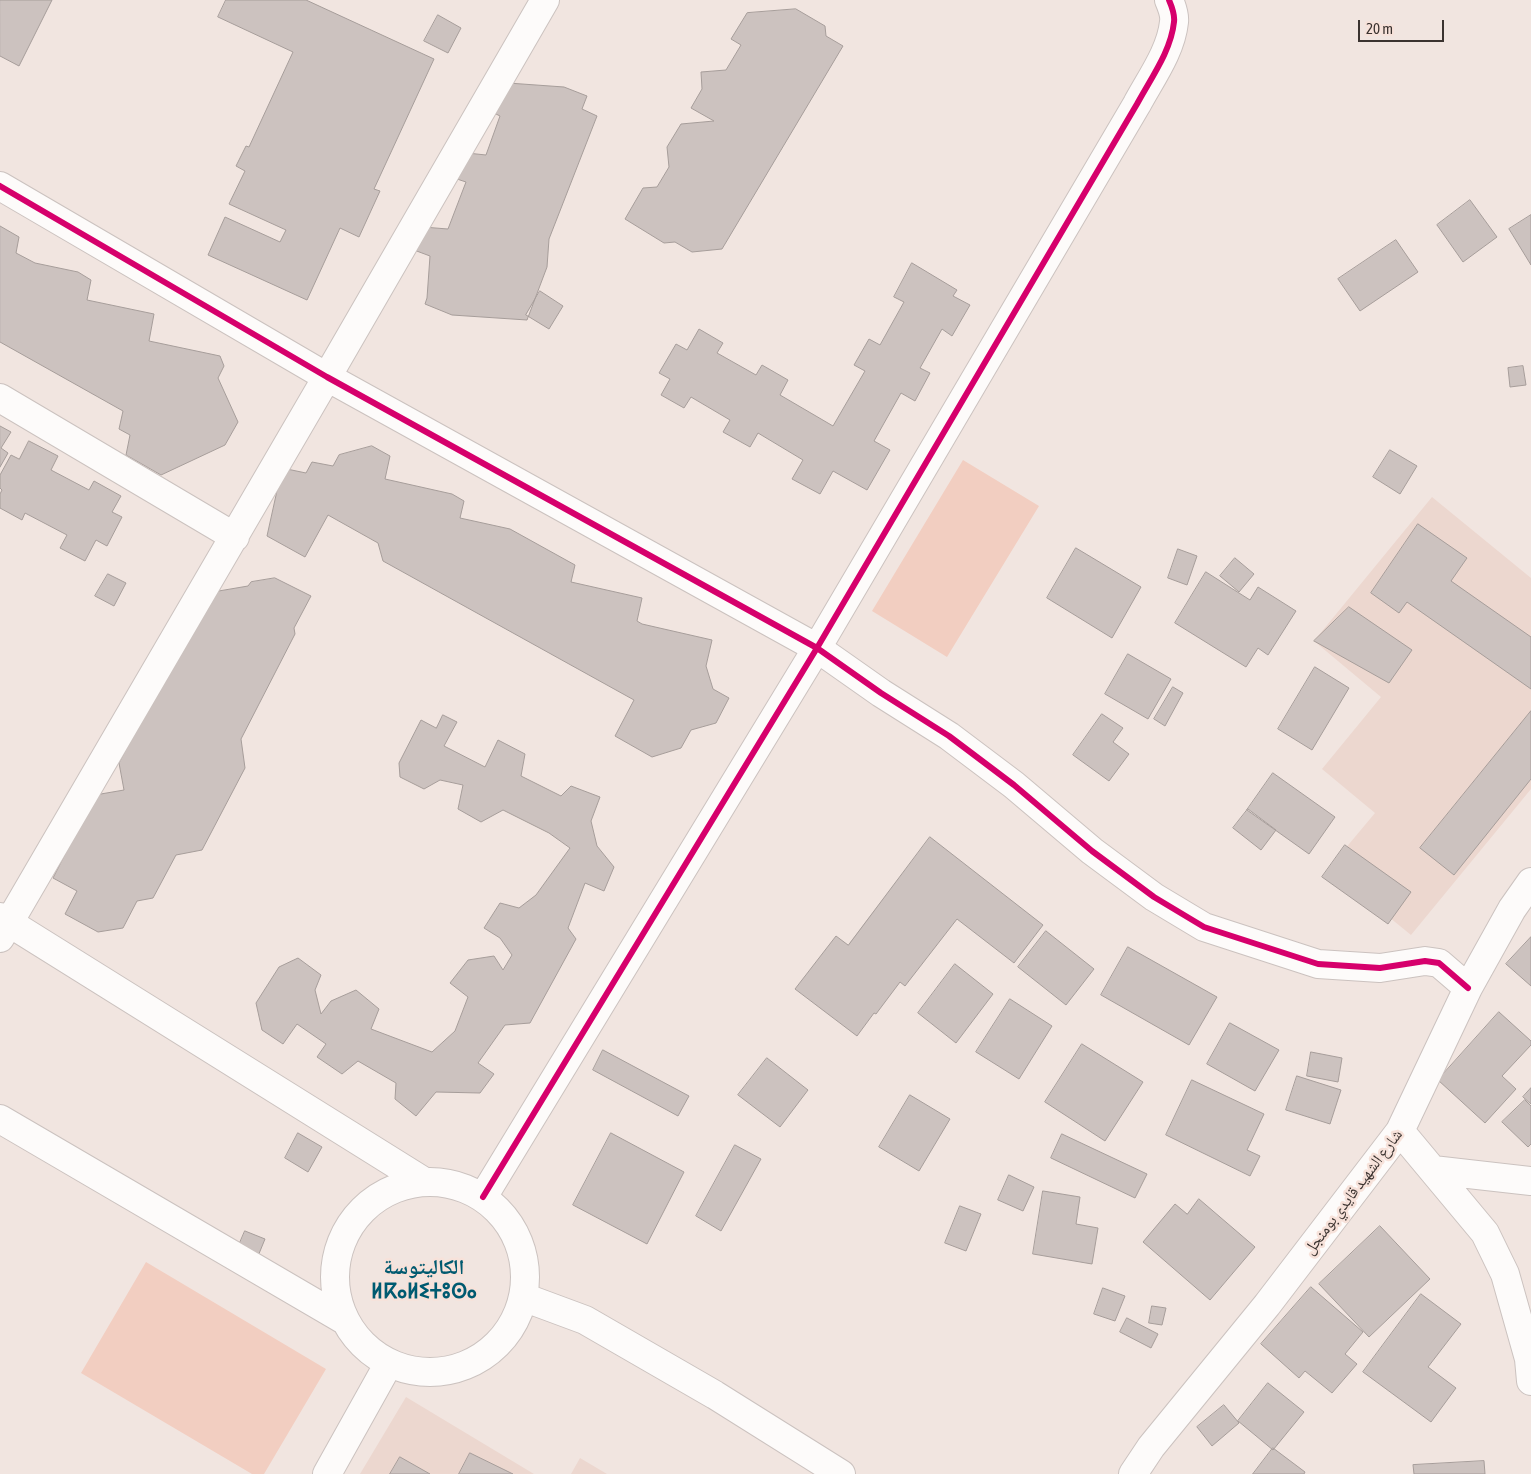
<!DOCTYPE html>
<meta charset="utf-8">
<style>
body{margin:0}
#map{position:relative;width:1531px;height:1474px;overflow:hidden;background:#f1e5e0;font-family:"Asap Condensed",sans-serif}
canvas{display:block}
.scale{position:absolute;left:1358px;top:20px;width:86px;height:22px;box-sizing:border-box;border:2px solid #3b3330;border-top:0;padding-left:6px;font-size:15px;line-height:18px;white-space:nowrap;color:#3b3330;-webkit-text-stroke:4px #f7e2da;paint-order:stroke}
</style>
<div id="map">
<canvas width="1531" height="1474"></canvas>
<div class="scale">20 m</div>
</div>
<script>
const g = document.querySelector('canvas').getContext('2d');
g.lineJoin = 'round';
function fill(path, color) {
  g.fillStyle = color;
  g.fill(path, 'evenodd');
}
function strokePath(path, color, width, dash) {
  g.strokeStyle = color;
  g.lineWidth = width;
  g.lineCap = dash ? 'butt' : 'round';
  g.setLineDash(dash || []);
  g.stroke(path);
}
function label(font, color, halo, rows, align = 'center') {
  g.font = font + ' "Asap Condensed","Noto Naskh Arabic","Noto Sans Tifinagh",sans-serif';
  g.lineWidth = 5;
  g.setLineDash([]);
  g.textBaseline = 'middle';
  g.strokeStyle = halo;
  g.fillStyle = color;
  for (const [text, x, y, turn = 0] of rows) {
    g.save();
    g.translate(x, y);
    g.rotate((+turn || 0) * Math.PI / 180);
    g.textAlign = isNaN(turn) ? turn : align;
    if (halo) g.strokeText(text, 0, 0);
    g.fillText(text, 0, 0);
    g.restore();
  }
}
fill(new Path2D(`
 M1432,497l99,81v211l-120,146 -82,-67 46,-55 -53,-44 59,-72 -67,-56z
 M406,1397l128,77h-174z
 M580,1458l27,16h-36z`), '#ecd7cf');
fill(new Path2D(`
 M963,460l76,46 -92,151 -75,-46z
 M146,1262l180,107 -62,105h-12l-171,-101z`), '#f2cec1');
const building = new Path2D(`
 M0,0h52l-33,66 -19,-10z
 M226,0h80l128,59 -60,130 6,2 -21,46 -19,-9 -33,72 -99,-45 17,-38 55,25 6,-12 -57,-26 16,-33 -9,-5 10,-20 3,1 44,-95 -75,-35z
 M796,9l29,17 1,10 17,10 -121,203 -30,3 -17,-10 -11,1 -39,-24 18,-31 14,-1 12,-20 -2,-20 14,-23 33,-3 -23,-13 11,-19 -1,-17 25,-2 15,-25 -10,-6 16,-26z
 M438,15l23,13 -13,25 -24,-12z
 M508,83l56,4 23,9 -5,13 15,7 -48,123 -2,28 -20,53 -75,-5 -27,-11 2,-6 3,-42 -16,-6 9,-23 25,2 18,-47 -9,-3 10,-26 19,2 14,-39 -4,-2z
 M1470,200l27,37 -34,25 -26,-37z
 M1531,215v50l-22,-36z
 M0,226l19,11 -3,16 19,10 43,9 13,8 -4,20 67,14 -5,27 71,15 4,10 -6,12 20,44 -13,23 -64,30 -35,-20 4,-20 -11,-6 4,-18 -123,-69z
 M1396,240l22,32 -58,39 -22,-32z
 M912,263l45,27 -4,6 17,9 -18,31 -10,-7 -22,39 10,5 -15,28 -14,-8 -27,48 16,9 -23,40 -34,-19 -13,23 -28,-15 11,-19 -45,-27 -8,14 -27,-15 7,-12 -39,-23 -7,11 -23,-13 9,-16 -11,-6 17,-29 11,6 12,-21 24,14 -6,10 39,22 6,-10 26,15 -8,15 53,31 32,-55 -11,-6 15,-26 11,6 24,-43 -10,-5z
 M540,291l23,15 -14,23 -23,-14z
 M1523,366l3,19 -16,2 -2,-19z
 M0,426l11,6 -10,16 7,5 -8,14z
 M29,441l29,15 -7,14 38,20 5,-9 27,15 -9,16 10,5 -15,29 -11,-6 -11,21 -25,-13 7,-13 -42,-22 -3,7 -22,-12v-14l2,-4 -2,-2v-13l11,-20 8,4z
 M372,446l18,10 -5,23 67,15 12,7 -4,17 50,11 65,36 -4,17 71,16 -5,23 5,3 70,16 -6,26 7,23 16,9 -13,25 -25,7 -10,18 -29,9 -37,-21 19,-36 -251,-139 -5,-18 -50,-28 -23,42 -38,-21 15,-68 24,5 6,-11 21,4 6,-11z
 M1390,450l27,16 -17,28 -27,-17z
 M1418,524l49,34 -16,23 80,56v52l-124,-87 -8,11 -28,-20z
 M1076,548l65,39 -29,51 -65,-40z
 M1178,549l19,7 -10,29 -19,-7z
 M1235,558l19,16 -15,18 -19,-16z
 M1206,572l44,28 8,-13 38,24 -28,44 -10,-7 -12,19 -71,-44z
 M108,574l18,9 -12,23 -19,-10z
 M275,578l36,18 -17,32 1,6 -54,105 4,29 -43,82 -26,5 -23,43 -16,3 -14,27 -25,4 -33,-18 12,-23 -24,-13 42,-83 29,-5 -5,-27 88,-170 41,-7 3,-4z
 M1349,607l63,43 -23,33 -75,-42z
 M1128,654l43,25 -23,40 -43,-25z
 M1315,667l34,21 -37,62 -34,-21z
 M1173,687l10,6 -18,33 -11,-7z
 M1531,711v68l-77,96 -34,-27z
 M1102,714l21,14 -10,14 16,12 -20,27 -36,-26z
 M443,715l14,7 -13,24 41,21 13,-27 27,14 -4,22 40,20 10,-10 29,11 -9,24 6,25 17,21 -10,24 -19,-8 -17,45 8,11 -46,84 -25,2 -27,38 16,11 -14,19 -44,-1 -20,24 -21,-17 1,-16 -38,-22 -16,13 -25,-17 9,-13 -29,-20 -14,20 -21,-14 -6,-27 23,-36 19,-9 23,17 -6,15 6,24 10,-13 25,-11 23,19 -8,20 61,23 23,-21 13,-34 -18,-14 18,-23 26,-4 9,14 9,-15 -12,-17 -16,-10 16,-25 19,5 17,-13 34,-47 -21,-15 -46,-23 -22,12 -23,-13 5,-24 -23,-5 -16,9 -24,-12 -1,-14 22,-43 15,8z
 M1273,773l62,44 -26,37 -62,-44z
 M1248,809l28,21 -15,20 -28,-22z
 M930,837l113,88 -29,38 -57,-44 -52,67 -5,-4 -24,32 -2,-1 -17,23 -62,-47 41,-53 12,9z
 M1345,845l66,47 -23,32 -66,-47z
 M1046,931l48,38 -28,36 -48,-38z
 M1531,937v49l-25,-22z
 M1128,947l89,50 -28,48 -88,-50z
 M955,964l38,30 -37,49 -38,-30z
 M1010,999l42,27 -33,53 -43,-27z
 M1499,1012l32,29v4l-29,31 14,13 -31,34 -47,-43z
 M1230,1023l49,27 -24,41 -48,-27z
 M1082,1044l61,38 -38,59 -60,-39z
 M603,1050l86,46 -11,20 -85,-46z
 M1311,1052l31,6 -4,24 -31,-6z
 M767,1058l41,32 -28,37 -42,-32z
 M1297,1076l44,14 -11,34 -44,-14z
 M1192,1080l72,34 -17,36 13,6 -10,20 -84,-41z
 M1531,1088v16l-8,-7z
 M910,1095l40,24 -31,52 -40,-24z
 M1525,1100l6,6v38l-3,3 -26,-25z
 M298,1133l24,14 -14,25 -23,-14z
 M611,1133l73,39 -37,72 -74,-39z
 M1062,1134l85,40 -12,24 -84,-40z
 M735,1145l26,14 -40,72 -25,-15z
 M1009,1175l25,12 -11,24 -25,-11z
 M1043,1191l37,6 -4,27 22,4 -6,36 -59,-10z
 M1199,1199l56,48 -45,53 -67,-58 32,-38 12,10z
 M960,1206l21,8 -15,37 -21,-8z
 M1380,1226l50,53 -61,58 -50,-53z
 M245,1231l20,8 -9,22 -20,-9z
 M1311,1287l52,45 -18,22 12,10 -25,29 -27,-22 -6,7 -38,-34z
 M1103,1288l22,8 -10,25 -21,-7z
 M1421,1294l40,30 -33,43 28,21 -25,34 -68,-50z
 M1152,1306l14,2 -4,17 -13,-2z
 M1127,1318l31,16 -7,14 -31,-16z
 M1268,1383l36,29 -31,38 -35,-29z
 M1224,1405l15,18 -27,23 -15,-19z
 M1273,1448l32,24 -1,2h-51z
 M470,1453l43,21h-54z
 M400,1457l30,17h-40z
 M1484,1461l1,13h-71l-1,-9z`);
fill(building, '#ccc2bf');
strokePath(building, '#a69d9a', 1);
const minor = new Path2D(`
 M0,186l327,191 490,271 64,45 68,43 65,49 78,66 62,46 50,30 114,37 62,4 45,-7 14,2 29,25
 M0,398l235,139
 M0,917l423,264
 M0,938l327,-561 218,-377
 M0,1119l344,201
 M1400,1131l85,102 20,41 24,85 2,22
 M1433,1170l98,11
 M335 1277a95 95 0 1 1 190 0a95 95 0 1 1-190 0Z
 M483,1197l334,-549 320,-544c14,-26 34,-53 37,-82 1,-7 -2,-15 -5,-22
 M523,1297l62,23 130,75 126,79
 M327,1474l62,-111
 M1133,1474l18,-27 116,-142 133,-174 68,-143 44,-79 19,-27`);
strokePath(minor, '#cbc2bf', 30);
strokePath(minor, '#fdfbfa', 28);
strokePath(new Path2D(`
 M0,186l327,191 490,271 64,45 68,43 65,49 78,66 62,46 50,30 114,37 62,4 45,-7 14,2 29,25
 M483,1197l334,-549 320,-544c14,-26 34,-53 37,-82 1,-7 -2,-15 -5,-22`), '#d6006c', 6);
label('16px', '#3b3330', '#f7e2da', [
 ["شارع الشهيد قايدي بومنجل",1353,1192,-53]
]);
label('bold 21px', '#005a70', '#f7e2da', [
 ["الكاليتوسة",424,1267],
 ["ⵍⴽⴰⵍⵉⵜⵓⵙⴰ",424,1291]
]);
</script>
